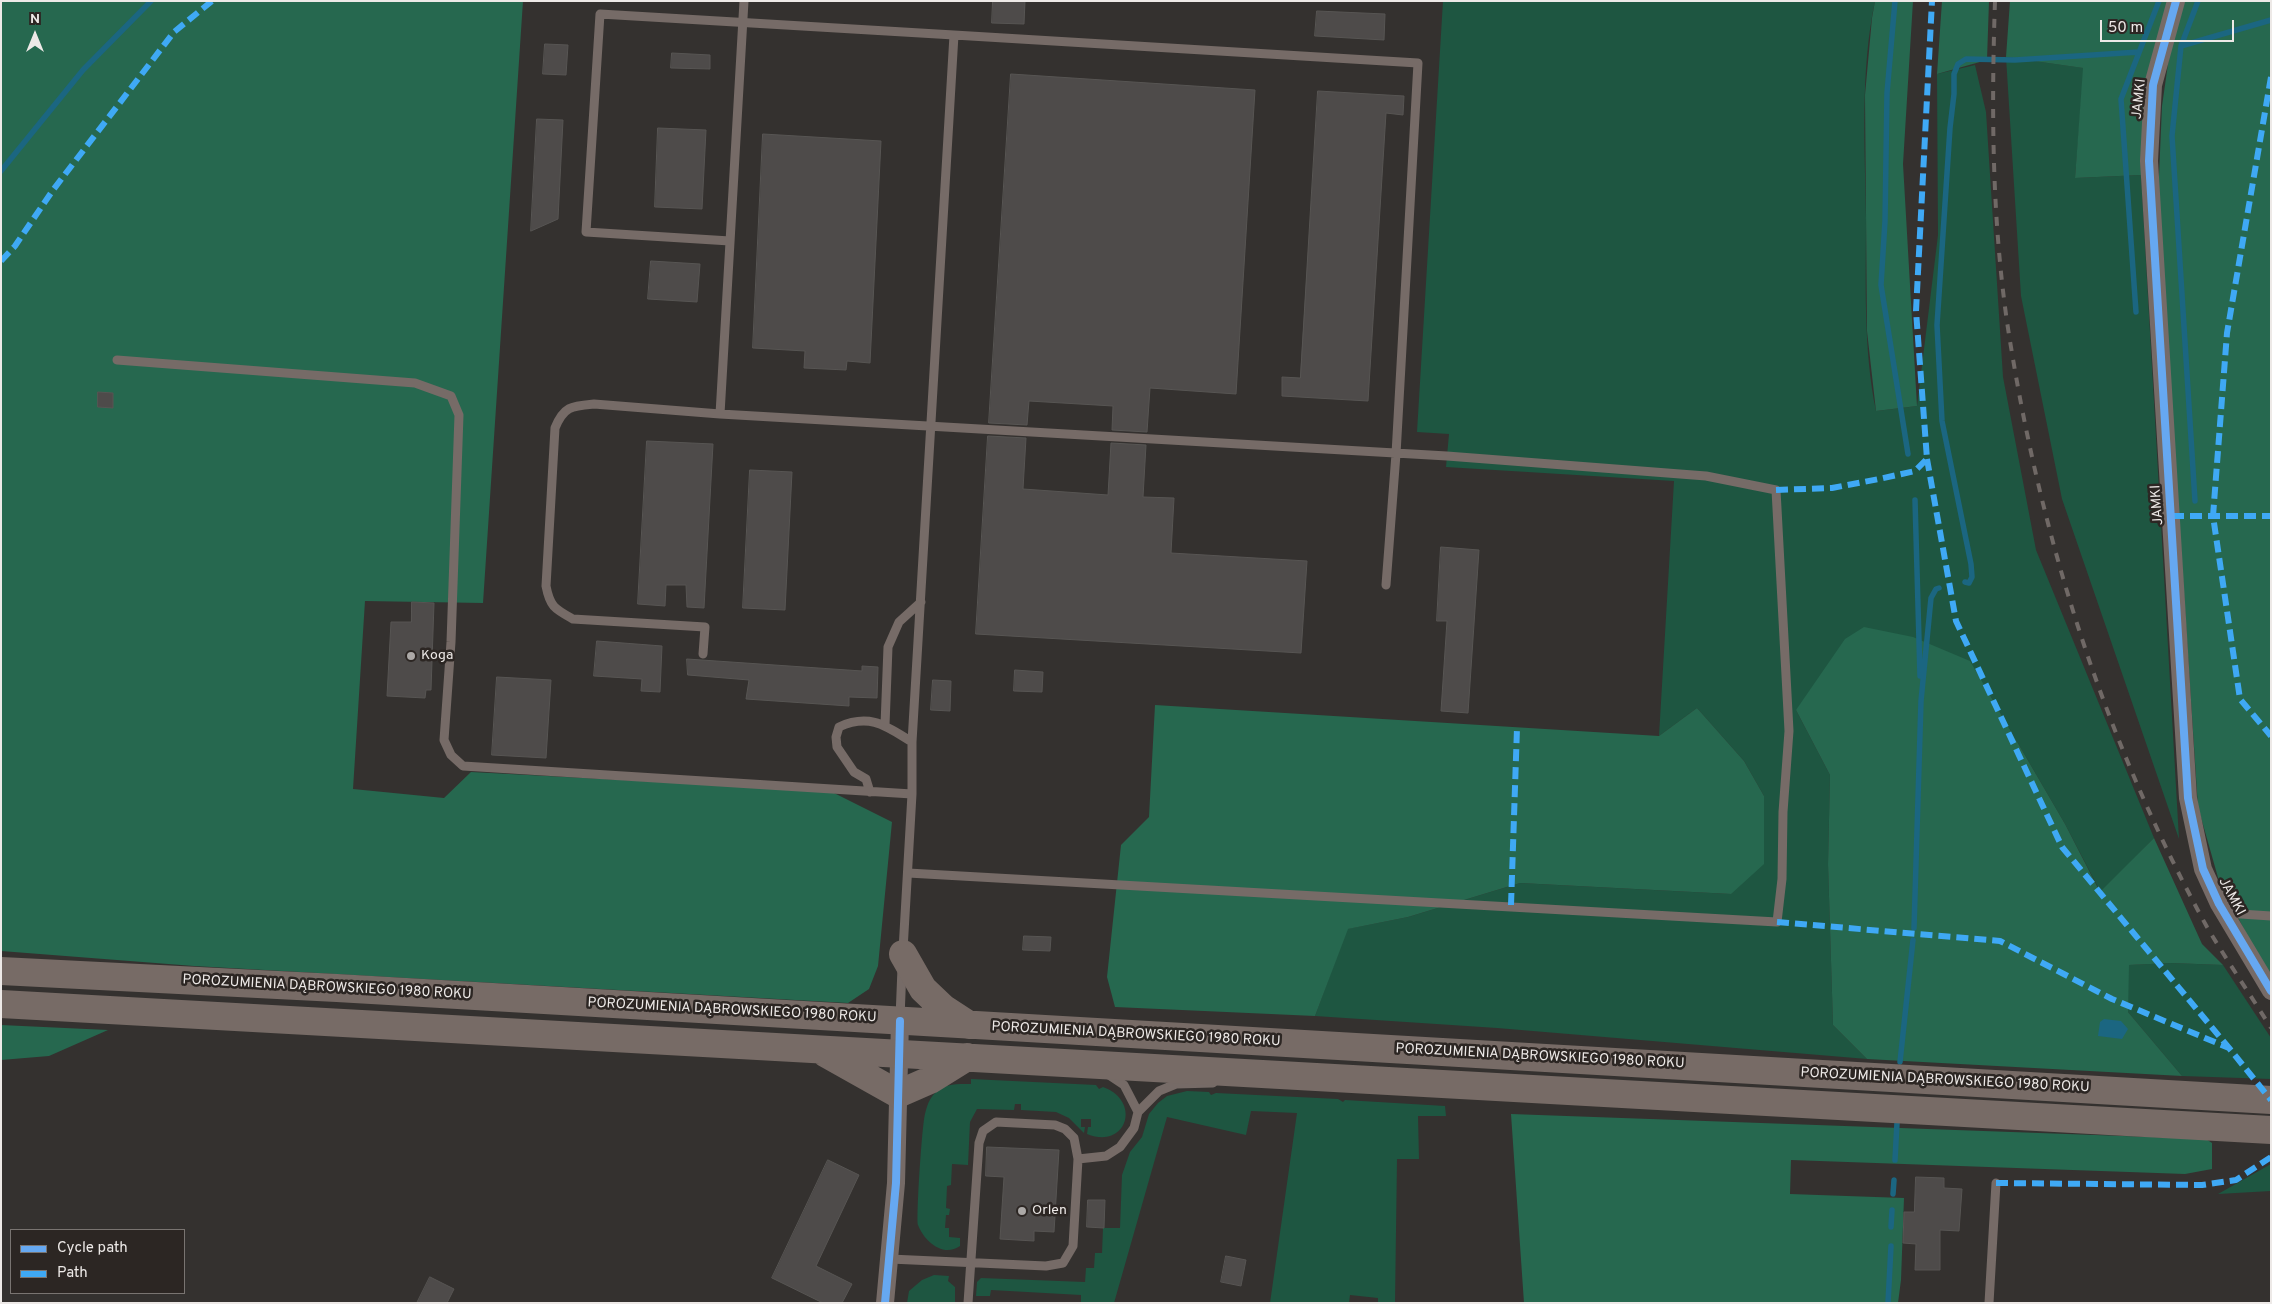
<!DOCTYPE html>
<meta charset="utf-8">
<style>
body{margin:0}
#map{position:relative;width:2272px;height:1304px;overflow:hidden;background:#34312f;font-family:Overpass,sans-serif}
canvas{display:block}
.frame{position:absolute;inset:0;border:2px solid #ede9e7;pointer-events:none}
.legend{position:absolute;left:10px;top:1229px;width:175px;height:65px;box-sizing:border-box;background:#2c2623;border:1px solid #797471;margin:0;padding:6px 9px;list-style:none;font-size:15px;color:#ede9e7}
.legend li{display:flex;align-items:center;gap:10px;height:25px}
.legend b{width:25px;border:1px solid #797471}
.north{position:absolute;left:10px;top:10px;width:50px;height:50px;-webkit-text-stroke:4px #2c2623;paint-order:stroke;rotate:0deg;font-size:14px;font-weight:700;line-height:20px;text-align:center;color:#ede9e7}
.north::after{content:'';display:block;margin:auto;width:18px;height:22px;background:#ede9e7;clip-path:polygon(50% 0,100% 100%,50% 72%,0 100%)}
.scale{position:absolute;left:2100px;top:20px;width:134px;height:22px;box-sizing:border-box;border:2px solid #ede9e7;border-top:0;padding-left:6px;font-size:15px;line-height:18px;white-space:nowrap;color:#ede9e7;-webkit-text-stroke:4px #2c2623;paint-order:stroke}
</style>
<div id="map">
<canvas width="2272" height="1304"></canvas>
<div class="frame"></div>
<ul class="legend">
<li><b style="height:6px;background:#66a8f1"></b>Cycle path</li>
<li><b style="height:6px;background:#3fa9f5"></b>Path</li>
</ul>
<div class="north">N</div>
<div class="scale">50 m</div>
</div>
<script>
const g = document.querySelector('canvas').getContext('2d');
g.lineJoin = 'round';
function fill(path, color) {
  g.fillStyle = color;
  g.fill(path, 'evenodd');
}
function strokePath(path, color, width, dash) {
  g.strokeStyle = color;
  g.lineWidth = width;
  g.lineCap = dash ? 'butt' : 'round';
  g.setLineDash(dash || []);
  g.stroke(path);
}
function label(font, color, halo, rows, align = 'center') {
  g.font = font + ' Overpass,sans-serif';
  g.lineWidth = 5;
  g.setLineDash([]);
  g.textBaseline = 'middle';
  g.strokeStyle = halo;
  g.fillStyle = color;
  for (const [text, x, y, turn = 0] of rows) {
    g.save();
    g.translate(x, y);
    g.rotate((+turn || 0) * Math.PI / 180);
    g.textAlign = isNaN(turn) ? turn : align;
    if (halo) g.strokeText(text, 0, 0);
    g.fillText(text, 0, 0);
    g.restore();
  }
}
fill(new Path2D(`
 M1443,1h432c-15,71 -10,145 -9,216 0,64 -3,131 10,194l41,-5 21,-171 -1,-161 38,-9 11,47 17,265 33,173 118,288 -53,55 -36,-69 -74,-127 -195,13 34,65 -2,89 5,161 34,34 -370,-31 -182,-12 32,-87 61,-12 112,-34 211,11 33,-98 -20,-35 -47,-53 -38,28 15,-255 -228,-14 3,-33 -32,-2z
 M2006,57l78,11 -9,110 66,-3 38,664 -117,-340 -41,-203z
 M2171,963l52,2 48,73v41l-89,-3 -54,-64v-47z
 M971,1079l125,6 3,4 4,-2c39,14 24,63 -16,47l1,-7h3v-8h-10v8h4l-1,6 -15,-15 -13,-6 -35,-2v-6h-6l-1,6 -37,-1 -7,13 -2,43 -16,-1 -1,21 -4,1 -1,22 4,1 -1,6h-3l-1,13h4v9l11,1v8c-17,12 -36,-5 -42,-21 -2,-8 4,-100 7,-111 2,-8 4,-15 10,-21 10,-10 22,-9 36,-9z
 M1187,1091l22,1 2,3 5,-2 122,6 5,3 2,-2 100,6 1,10h-28l1,43h-22l-2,144h-17v-5l-28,-3 -1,8h-79l27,-190 -46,-2 -5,24 -79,-18 -53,186h-33v-8l-90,-5 -1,6h-14l1,-14 4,-4 104,4 1,-14h8l1,-15h7l1,-25h17l2,-53 8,-23 12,-15 7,-23 9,-11 9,-7z
 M2271,1164v27l-53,3z
 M934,1275l15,1 -1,5 7,6v16h-48l2,-12 13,-11z`), '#1e5641');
fill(new Path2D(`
 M1,1h522l-40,602 -118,-2 -12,188 91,9 27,-26 359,19 62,31 -14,144 -9,23 -21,14 -654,-37 -193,-15z
 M1875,1h38l-10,163 14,242 -41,5 -9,-80 -2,-236 7,-77z
 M1942,1h47l-2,59 -50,14z
 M2010,1h159l-17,59 -9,49 -2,66 -66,3 8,-110 -77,-11z
 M2183,1h88v973l-12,-16 -40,-77 -21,-74 -40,-608 4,-93 9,-63z
 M1864,627l49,10 57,24 95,163 35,68 54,-54 48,106 21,21 -52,-2 -42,2 -1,47 54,64 -315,-17 -34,-34 -5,-161 2,-89 -34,-65 49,-71z
 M1155,705l504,31 38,-28 47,53 20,35v68l-33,30 -211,-11 -112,34 -60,12 -33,87 -200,-9 -8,-30 14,-132 28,-28z
 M1,1025l107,5 -59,26 -48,4z
 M1511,1114l695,25 6,4v26l-27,5 -394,-14 -1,34 114,4 -3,82 -3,23h-374z`), '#26684f');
fill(new Path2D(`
 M2104,1019l17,2 7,8 -6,10 -24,-3 2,-14z`), '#1b6681');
strokePath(new Path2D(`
 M1895,1l-8,92 -2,128 -4,64 27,169
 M2181,46l90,-26
 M1,171l82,-101 68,-69
 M2136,312l-15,-213 38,-98
 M1915,500l5,176
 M2195,501l-23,-365 9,-90 17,-45
 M1965,582l4,1 3,-6 -1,-13 -29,-143 -5,-96 13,-197 4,-34v-20l4,-10 8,-5 49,1 124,-8
 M1914,928l7,-227 10,-103 5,-9 3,-1
 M1900,1062l13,-122
 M1895,1160l2,-37
 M1893,1194l1,-14
 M1891,1227l1,-17
 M1888,1303l3,-57`), '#1b6681', 5.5);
const building = new Path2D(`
 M993,1h32l-1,23 -32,-1z
 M1317,11l68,3 -1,26 -69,-4z
 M545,44l23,1 -2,30 -23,-1z
 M672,53l38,2v14l-39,-1z
 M1011,74l244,16 -19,304 -86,-6 -3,44 -35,-2 1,-24 -84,-5 -2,24 -38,-2z
 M1318,91l86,5 -1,19 -17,-2 -18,288 -86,-5v-19l18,1z
 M537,119l26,1 -5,99 -27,12z
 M658,128l48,2 -4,79 -47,-2z
 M763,134l118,7 -11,222 -23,-2 -1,9 -42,-2 1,-17 -52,-3z
 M651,261l49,3 -3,38 -49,-3z
 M98,392l15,1v15l-15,-1z
 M988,436l38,2 -3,51 85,6 3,-52 35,2 -3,52 31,1 -3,55 136,8 -6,92 -325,-19z
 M647,441l66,3 -9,164 -17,-1 -1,-22h-20l-1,21 -27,-2z
 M750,470l42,2 -7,138 -42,-2z
 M1441,547l38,3 -11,163 -27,-2 6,-90h-10z
 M412,602l22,1 -3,87h-5l-1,8 -38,-2 4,-74h20z
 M597,641l65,5 -2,46 -19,-1 1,-12 -48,-3z
 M687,659l175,12v-5l16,1 -1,31 -28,-1v9l-103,-7 3,-19 -61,-5z
 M1015,670l28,2 -1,20 -28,-1z
 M497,677l54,3 -5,78 -54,-3z
 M933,680l18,1 -1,30 -19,-1z
 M1024,936l27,1 -1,14 -27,-1z
 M987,1147l72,3 -5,82 -20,-1v10l-34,-2 4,-62 -18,-1z
 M828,1160l31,15 -43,91 36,18 -10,19h-19l-51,-25z
 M1916,1177l28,1v10l18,1 -3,42 -19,-1v40h-25l1,-26 -13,-1 1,-31h10z
 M1088,1200h17l-1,28 -17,-1z
 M1226,1256l20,4 -5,26 -20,-4z
 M430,1277l24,12 -7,14h-30z`);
fill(building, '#4e4b4a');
strokePath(building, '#575553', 1);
strokePath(new Path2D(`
 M730,241l-144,-9 14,-218 354,21
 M117,360l298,23 36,13 8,19 -8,227 -7,98 7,15 12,11 449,28
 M720,414l727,42 259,20 70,14 13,241 -6,81 -1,67 -5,43 -869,-49
 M703,654l2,-27 -132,-8c-18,-10 -23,-12 -27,-33l9,-158c9,-22 17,-22 39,-24l126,10 24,-413
 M885,725l3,-78 11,-25 22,-20
 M870,792l-4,-13 -12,-7 -17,-25 -1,-10 3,-10c31,-14 47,-1 73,15
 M2225,913l46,3
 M903,950l9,-156v-52l42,-707 464,28 -22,391 -10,131
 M900,1018l2,-50
 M1106,1073l18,12 14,27
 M890,1259l156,7 17,-3 10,-17 5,-87 28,-3 14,-9 14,-19 4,-16 21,-21 17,-7 37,-1
 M968,1303l11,-160 4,-12 13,-9 59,3 10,4 9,9 4,21
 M1989,1303l7,-120`), '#766b67', 9);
strokePath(new Path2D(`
 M2176,1l-23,84 -4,76 39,637 15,71 16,35 52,87
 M885,1303l11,-120 4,-162`), '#766b67', 18);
strokePath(new Path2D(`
 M903,954l20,35 20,19 26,17
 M1,971l336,17 1934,112
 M1,1004l2270,126
 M825,1053l73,41 32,-14 37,-23`), '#776b66', 28);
strokePath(new Path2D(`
 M1995,1c-4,117 -3,237 17,352 33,200 97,396 195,574 20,34 43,67 64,101`), '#706966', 4, [9, 9]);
strokePath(new Path2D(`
 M2271,77l-44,256 -14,183 27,183 31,37
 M1,261l14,-15 38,-56 121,-158 38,-31
 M1927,459l29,162 106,226 167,201
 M1776,490l56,-2 47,-9 36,-8 12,-12 -11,-148 16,-310
 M2172,516h99
 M1511,905l6,-177
 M1777,922l223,19 112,58 117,49 42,52
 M1996,1183l206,2 34,-5 35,-23`), '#3fa9f5', 6, [12, 6]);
strokePath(new Path2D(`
 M2176,1l-23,84 -4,76 39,637 15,71 16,35 52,87
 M885,1303l11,-120 4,-162`), '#66a8f1', 8);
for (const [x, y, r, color] of [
 [411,656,5,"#aca9a7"],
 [1022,1211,5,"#aca9a7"]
]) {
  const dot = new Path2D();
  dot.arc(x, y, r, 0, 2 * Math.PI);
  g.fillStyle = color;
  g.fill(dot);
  strokePath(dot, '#2c2623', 2);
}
label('14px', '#ede9e7', '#2c2623', [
 ["JAMKI",2140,99,-84],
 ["JAMKI",2158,505,-94],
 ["JAMKI",2231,897,62],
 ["POROZUMIENIA DĄBROWSKIEGO 1980 ROKU",327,988,3],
 ["POROZUMIENIA DĄBROWSKIEGO 1980 ROKU",732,1011,3],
 ["POROZUMIENIA DĄBROWSKIEGO 1980 ROKU",1136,1035,3],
 ["POROZUMIENIA DĄBROWSKIEGO 1980 ROKU",1540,1057,3],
 ["POROZUMIENIA DĄBROWSKIEGO 1980 ROKU",1945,1081,3]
]);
label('14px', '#ede9e7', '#2c2623', [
 ["Koga",421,656],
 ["Orlen",1032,1211]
], 'left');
</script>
